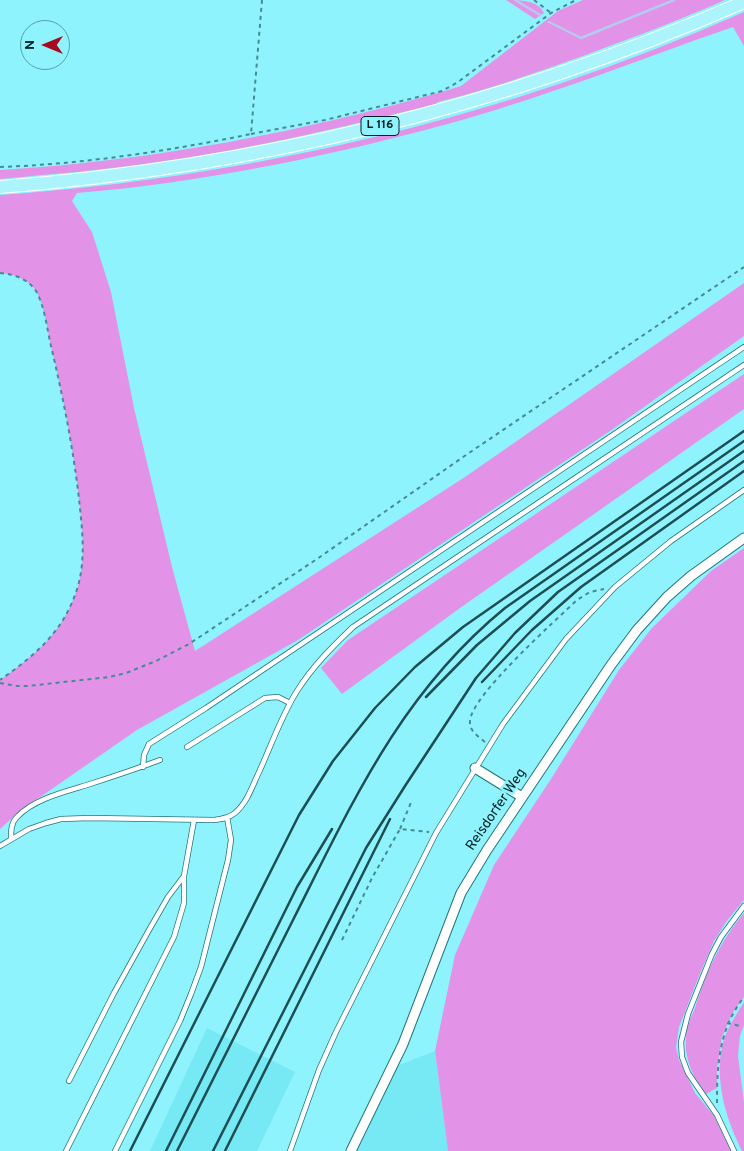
<!DOCTYPE html>
<style>
body{margin:0}
#map{position:relative;width:744px;height:1151px;overflow:hidden;background:#8ff3fe;font-family:Overpass,sans-serif}
canvas{display:block}
.north{position:absolute;left:20px;top:20px;width:50px;height:50px;box-sizing:border-box;background:#8ff3fe;border:1px solid #569fa6;border-radius:50%;rotate:270deg;font-size:14px;font-weight:700;line-height:20px;text-align:center;color:#002023}
.north::after{content:'';display:block;margin:auto;width:18px;height:22px;background:#a50b1d;clip-path:polygon(50% 0,100% 100%,50% 72%,0 100%)}
</style>
<div id="map">
<canvas width="744" height="1151"></canvas>
<div class="north">N</div>
</div>
<script>
const g = document.querySelector('canvas').getContext('2d');
g.lineJoin = 'round';
function fill(path, color) {
  g.fillStyle = color;
  g.fill(path, 'evenodd');
}
function strokePath(path, color, width, dash) {
  g.strokeStyle = color;
  g.lineWidth = width;
  g.lineCap = dash ? 'butt' : 'round';
  g.setLineDash(dash || []);
  g.stroke(path);
}
function label(font, color, halo, rows, align = 'center') {
  g.font = font + ' Overpass,sans-serif';
  g.lineWidth = 5;
  g.setLineDash([]);
  g.textBaseline = 'middle';
  g.strokeStyle = halo;
  g.fillStyle = color;
  for (const [text, x, y, turn = 0] of rows) {
    g.save();
    g.translate(x, y);
    g.rotate((+turn || 0) * Math.PI / 180);
    g.textAlign = isNaN(turn) ? turn : align;
    if (halo) g.strokeText(text, 0, 0);
    g.fillText(text, 0, 0);
    g.restore();
  }
}
fill(new Path2D(`
 M207,1028l88,44 -38,79h-107z
 M435,1051l13,100h-97l41,-83z`), '#76e9f5');
fill(new Path2D(`
 M506,0c14,0 32,0 38,13l-9,6z
 M583,0h142c-47,21 -94,38 -142,56 -48,17 -96,34 -145,46l-2,2c-92,23 -184,45 -278,58 -52,8 -105,12 -158,17v-9c152,-9 302,-38 448,-80l13,-4 97,-75z
 M744,12v34l-11,-19c-90,31 -179,67 -271,93 -126,35 -255,62 -385,73l-5,8 20,31 19,60 23,116 38,159 23,84 270,-174 279,-194v53l-131,93 -315,211 -161,90 -117,81 -20,18v-149c37,-26 65,-50 78,-94 8,-29 4,-58 1,-87 -6,-52 -16,-102 -28,-153 -4,-17 -6,-39 -15,-55 -8,-12 -22,-17 -36,-18v-78c255,-18 510,-79 744,-183z
 M744,374v35l-284,199 -118,86 -21,-26 27,-28z
 M744,548v352l-18,22 -12,19 -13,30 -22,56 -3,20 3,13 16,33 19,23 17,35h-283l-13,-100 20,-96 39,-90 57,-86 68,-109 33,-42 59,-57z
 M744,913v84l-11,15 -11,25 -5,33v18l-11,6c-13,-16 -22,-36 -20,-57 0,-10 5,-20 9,-29 12,-37 24,-65 49,-95z
 M744,1002v23l-4,11 -2,20 6,46v49h-2c-17,-34 -30,-77 -17,-115 5,-12 12,-23 19,-34z`), '#e293e7');
strokePath(new Path2D(`
 M515,0l25,15
 M549,22l32,16 93,-38`), '#b6c9ef', 2.5);
const lane = new Path2D(`
 M187,747l78,-49 13,-1 12,6
 M143,767l1,-12 5,-11 57,-36 538,-361
 M11,839c0,-8 0,-16 6,-22 17,-18 47,-25 70,-32 25,-8 49,-16 73,-25
 M0,846l29,-17 17,-6 15,-4 29,-1 124,2c8,-1 15,-2 21,-7 13,-11 18,-29 25,-43 12,-27 22,-55 37,-79 16,-25 35,-44 56,-64l391,-262
 M69,1081l45,-88 35,-63 19,-33 16,-21 10,-56
 M66,1151l108,-214 10,-34v-27
 M115,1151l65,-130 11,-27 10,-27 27,-107 3,-20 -4,-23
 M290,1151l29,-81 17,-38 100,-199 67,-109 63,-85 49,-52 56,-46 73,-51
 M734,1151l-17,-36 -29,-42 -6,-16 -1,-15 7,-28 24,-60 9,-17 23,-31`);
const street = new Path2D(`
 M475,768l47,29
 M351,1151l52,-107 58,-151 26,-43 124,-185 26,-35 30,-33 24,-21 53,-38`);
const primary = new Path2D(`
 M0,187c257,-20 508,-82 744,-185`);
strokePath(lane, '#23747c', 6);
strokePath(street, '#23747c', 11);
strokePath(primary, '#fff', 14);
strokePath(new Path2D(`
 M534,0l17,13
 M251,134l74,-14 117,-29 16,-9 93,-69 25,-13
 M0,167c84,-3 168,-16 251,-33l11,-134
 M0,273c14,1 28,6 36,18 9,16 11,38 15,55 12,51 22,101 28,153 3,29 7,58 -1,87 -13,44 -41,68 -78,94
 M0,683l17,3h11l81,-9 17,-4 30,-12 33,-17 128,-85 149,-104 278,-188
 M485,742c-7,-6 -16,-11 -15,-21 1,-25 86,-101 107,-121l13,-8 14,-3
 M400,829l12,-29
 M342,940l30,-62 28,-49 29,3
 M727,1023l13,3
 M717,1103c0,-39 2,-74 27,-106`), '#488a91', 2, [4, 4]);
strokePath(lane, '#fff', 4.5);
strokePath(street, '#fff', 9);
strokePath(primary, '#abf4fb', 12);
strokePath(new Path2D(`
 M482,682l50,-52 49,-43 163,-116
 M426,697l51,-52 53,-44 214,-150
 M130,1151l169,-336 34,-54 42,-53 40,-41 48,-40 281,-196
 M166,1151l131,-264 35,-58
 M177,1151c39,-78 78,-156 117,-233 59,-117 107,-225 211,-310l239,-167
 M213,1151l153,-303 39,-62 71,-108 39,-45 43,-41 186,-131
 M225,1151l165,-332`), '#1e4d52', 2.5);
for (const [x, y, w] of [
 [380,126,38]
]) {
  const box = new Path2D();
  box.roundRect(x - w / 2, y - 9.5, w, 19, 4);
  g.fillStyle = '#8ff3fe';
  g.fill(box);
  strokePath(box, '#002023', 1);
}
label('bold 12px', '#002023', null, [
 ["L 116",380,126]
]);
label('14px', '#002023', '#8ff3fe', [
 ["Reisdorfer Weg",497,810,-56]
]);
</script>
